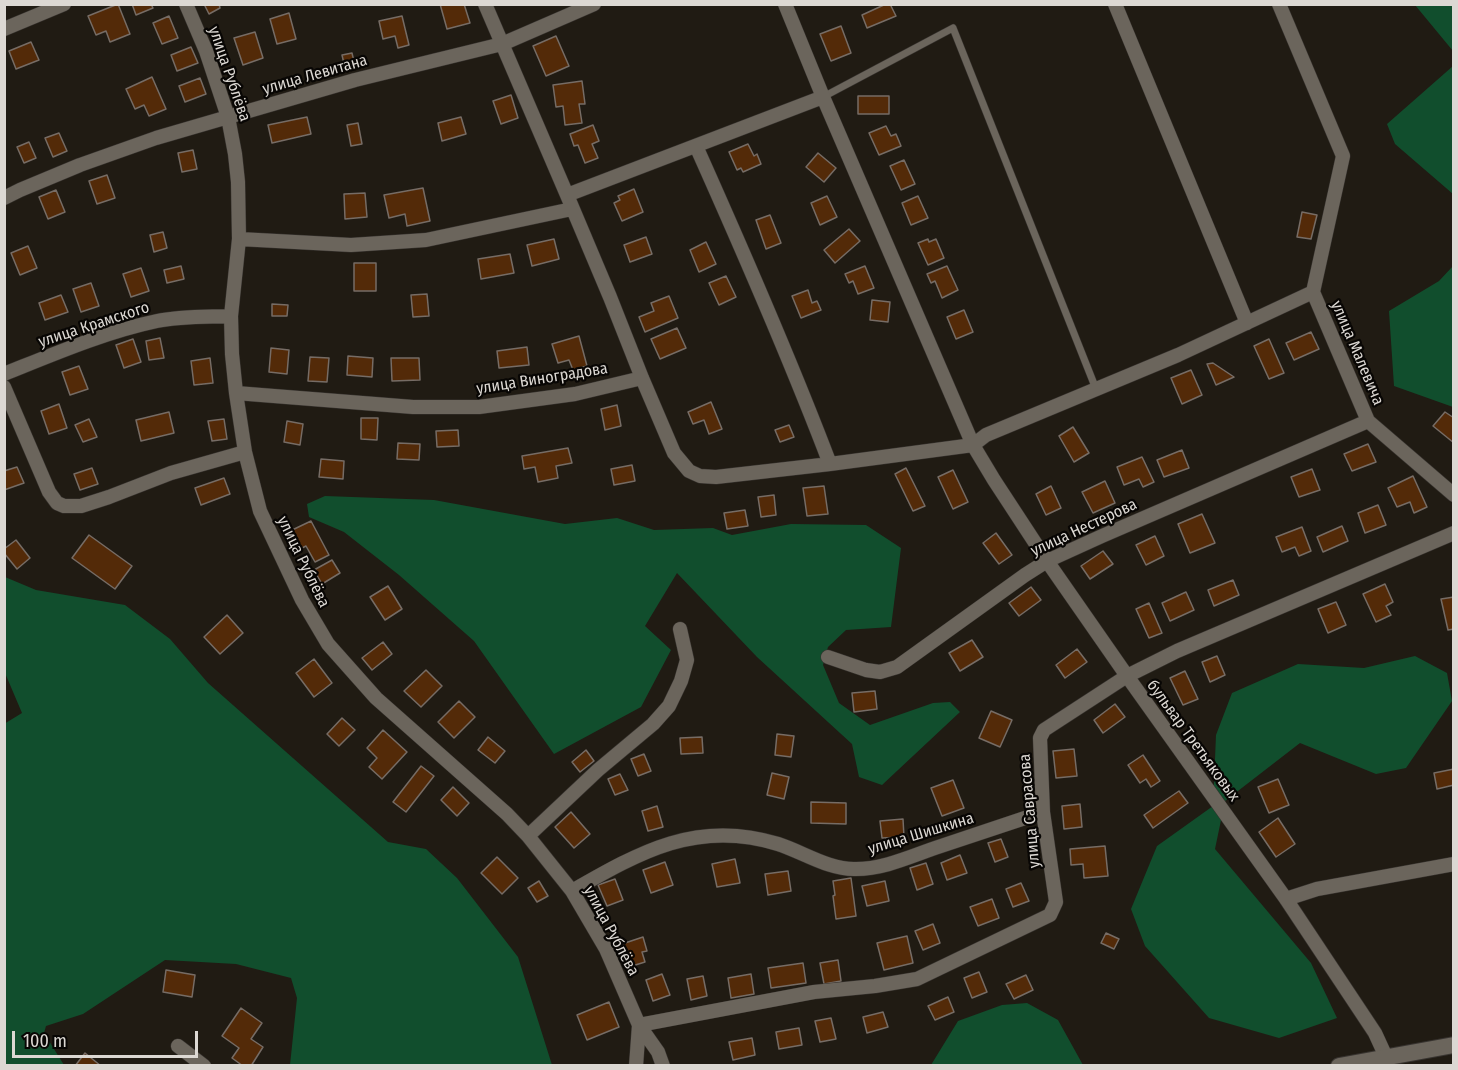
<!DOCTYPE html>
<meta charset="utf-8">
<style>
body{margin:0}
#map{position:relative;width:1458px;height:1070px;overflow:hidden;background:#201b13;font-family:"Fira Sans Condensed",sans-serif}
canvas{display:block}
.frame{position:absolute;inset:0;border:6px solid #dcd8d3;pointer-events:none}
.scale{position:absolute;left:12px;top:1031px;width:186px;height:27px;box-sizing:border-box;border:3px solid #dcd8d3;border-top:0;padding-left:8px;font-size:18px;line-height:21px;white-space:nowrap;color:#dcd8d3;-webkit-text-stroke:4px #080604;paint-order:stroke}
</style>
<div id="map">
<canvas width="1458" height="1070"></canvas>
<div class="frame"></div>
<div class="scale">100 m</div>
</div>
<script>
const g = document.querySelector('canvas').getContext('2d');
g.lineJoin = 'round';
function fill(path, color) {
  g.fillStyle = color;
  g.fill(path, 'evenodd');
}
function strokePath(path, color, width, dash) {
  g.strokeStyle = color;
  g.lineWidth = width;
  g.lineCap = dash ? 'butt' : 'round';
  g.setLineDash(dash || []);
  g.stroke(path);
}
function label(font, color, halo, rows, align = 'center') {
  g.font = font + ' "Fira Sans Condensed",sans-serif';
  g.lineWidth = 4.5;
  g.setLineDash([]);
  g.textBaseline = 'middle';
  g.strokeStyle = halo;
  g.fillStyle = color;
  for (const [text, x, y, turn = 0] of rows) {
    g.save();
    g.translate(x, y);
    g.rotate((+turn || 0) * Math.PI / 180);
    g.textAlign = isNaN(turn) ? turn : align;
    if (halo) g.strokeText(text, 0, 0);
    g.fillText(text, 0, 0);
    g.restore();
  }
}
fill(new Path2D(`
 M1415,5h38v46z
 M1453,66v128l-58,-50 -8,-20z
 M1453,266v141l-59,-21 -5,-75 50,-30z
 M325,496l109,4 131,24 52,-6 37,12 59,-2 19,7 59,-11 75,1 35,23 -10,79 -45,3 -18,17 -5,18 16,38 31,22 63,-22 17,-1 10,10 -78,73 -23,-8 -7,-33 -95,-87 -80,-84 -32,53 26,24 -30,57 -87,47 -80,-113 -75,-66 -55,-43 -35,-15 -2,-13z
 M5,577l31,13 89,15 45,34 38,44 180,159 38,7 31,29 61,79 34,108h-262l7,-67 -6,-20 -55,-14 -71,-4 -82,54 -37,12 -2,7 20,32h-59l-1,-341 18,-11 -17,-40z
 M1415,656l32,17 5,28 -46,67 -30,6 -76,-31 -75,58 -10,48 96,114 26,55 -58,20 -70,-20 -64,-72 -14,-37 26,-63 56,-40 3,-71 16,-42 66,-29 66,4z
 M1027,1003l31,17 25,45h-152l27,-44 44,-16z`), '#114e2d');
const building = new Path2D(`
 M118,4l12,30 -20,8 -4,-11 -10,4 -8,-19z
 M132,4h19l2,4 -17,7z
 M204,4h15l1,4 -11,6z
 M440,4h24l6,19 -23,6z
 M886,4h4l6,12 -29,12 -5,-13z
 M289,13l7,26 -19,5 -7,-25z
 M169,16l9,22 -16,6 -9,-21z
 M402,16l7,29 -11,3 -3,-12 -12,3 -4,-18z
 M841,26l10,27 -20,8 -11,-27z
 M255,32l8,26 -20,7 -9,-27z
 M556,36l13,30 -23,10 -13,-30z
 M31,42l8,18 -23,9 -7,-18z
 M191,47l7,16 -21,8 -6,-16z
 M352,53l3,13 -10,2 -3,-13z
 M152,77l14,32 -17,7 -5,-11 -9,4 -9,-20z
 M200,78l6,16 -21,8 -6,-16z
 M582,81l3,23h-6l3,19 -17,2 -2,-19 -7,1 -3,-22z
 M511,95l7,23 -17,6 -8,-23z
 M858,96h31v18h-31z
 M307,117l4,17 -39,9 -4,-18z
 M461,117l5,17 -24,7 -4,-18z
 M358,123l4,21 -11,2 -4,-21z
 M593,125l6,16 -7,3 6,14 -13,5 -7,-18 -4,1 -4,-12z
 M886,126l5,10 5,-2 5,12 -22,9 -10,-22z
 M59,133l8,18 -14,6 -8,-19z
 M29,142l7,16 -12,5 -7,-16z
 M748,144l6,12 3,-2 4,10 -18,8 -2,-4 -4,2 -8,-18z
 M193,150l4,19 -15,3 -4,-19z
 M818,153l18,15 -12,14 -18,-15z
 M904,160l11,24 -14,6 -11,-24z
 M107,175l8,23 -18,6 -8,-23z
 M423,188l7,33 -23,5 -2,-12 -16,4 -5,-23z
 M634,189l9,23 -21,9 -8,-18 6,-3 -2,-4z
 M56,190l9,22 -17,7 -9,-22z
 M365,193l2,24 -22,2 -1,-25z
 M827,196l10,21 -17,8 -9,-22z
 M918,196l10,22 -17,7 -9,-22z
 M1302,212l15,3 -6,24 -14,-2z
 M770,215l11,28 -15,6 -10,-29z
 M849,229l11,12 -25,22 -11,-13z
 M163,232l4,16 -13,4 -4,-17z
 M646,237l6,17 -22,8 -6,-17z
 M554,239l5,20 -27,7 -5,-21z
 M928,239l1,3 7,-3 8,19 -16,7 -10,-22z
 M706,242l10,22 -17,8 -9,-22z
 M28,246l9,22 -17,7 -9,-22z
 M510,254l4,19 -33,6 -3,-20z
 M354,263h22v28h-22z
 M181,266l3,13 -17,4 -3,-13z
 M865,266l9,22 -16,6 -5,-13 -4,2 -4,-9z
 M947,266l11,24 -16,8 -7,-17 -4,2 -4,-9z
 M141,268l8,23 -18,6 -8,-23z
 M726,276l10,21 -17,8 -10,-22z
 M91,283l8,23 -18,6 -8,-23z
 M808,290l4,13 5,-2 4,9 -20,8 -9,-22z
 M427,294l2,22 -16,1 -2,-22z
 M61,295l7,17 -23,8 -6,-17z
 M669,296l9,22 -33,14 -6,-15 15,-6 -3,-8z
 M872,300l18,2 -2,20 -18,-2z
 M272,304l16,1 -1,11h-15z
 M964,310l9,22 -17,7 -9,-22z
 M677,328l9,20 -26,11 -9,-20z
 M1311,332l8,17 -25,11 -8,-17z
 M579,336l8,30 -14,4 -4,-10 -11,3 -6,-19z
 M160,338l4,20 -15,2 -3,-19z
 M133,339l8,23 -17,6 -8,-23z
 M1269,339l15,34 -15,6 -15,-33z
 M527,347l2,18 -30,3 -2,-17z
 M271,348l18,2 -2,24 -18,-2z
 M348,356l25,2 -1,19 -25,-2z
 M310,357l19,1 -2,24 -19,-1z
 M210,358l3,25 -19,2 -3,-24z
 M391,358h28l1,22 -28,1z
 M1213,363l21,14 -18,8 -9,-21z
 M79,366l9,23 -18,6 -8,-23z
 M1191,370l11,25 -20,9 -11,-26z
 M711,402l11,27 -13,5 -5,-14 -11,4 -5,-12z
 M59,404l8,24 -18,6 -8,-23z
 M617,405l4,21 -16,4 -4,-21z
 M169,412l5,21 -33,8 -5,-21z
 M1445,412l9,6v25l-21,-17z
 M361,418h17l-1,22 -16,-1z
 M89,419l8,18 -14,5 -8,-17z
 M224,419l3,20 -15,2 -4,-20z
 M287,421l16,3 -3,21 -16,-3z
 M789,425l5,12 -14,5 -5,-12z
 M1073,427l16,26 -15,9 -15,-26z
 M458,430l1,16 -22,1 -1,-16z
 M398,443l22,1 -1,16 -22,-1z
 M1368,444l8,18 -24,9 -8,-17z
 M568,448l4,15 -16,3 2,12 -20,4 -3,-15 -11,2 -2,-13z
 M1182,450l7,18 -25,9 -7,-17z
 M1142,457l12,25 -11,5 -4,-8 -15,6 -7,-18z
 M321,459l23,2 -1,18 -24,-2z
 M632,465l3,16 -21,4 -3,-16z
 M17,467l7,16 -20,7v-19z
 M92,468l6,16 -18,6 -6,-16z
 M906,468l19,38 -12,5 -18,-37z
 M1312,469l8,21 -21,7 -8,-20z
 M953,470l15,32 -15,7 -15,-32z
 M1413,476l14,31 -13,6 -4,-11 -13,5 -9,-19z
 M224,478l6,16 -29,11 -6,-17z
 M1105,481l10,22 -22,10 -11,-21z
 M824,486l4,28 -21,2 -4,-28z
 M1051,486l10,22 -15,7 -10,-21z
 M774,495l2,20 -15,2 -3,-20z
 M1378,505l8,20 -21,8 -7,-20z
 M745,510l3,16 -21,3 -3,-16z
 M1202,514l13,29 -25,10 -12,-29z
 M311,521l18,34 -14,7 -9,-16 -8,4 -10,-18z
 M1342,526l6,15 -25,11 -6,-15z
 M1302,527l9,24 -12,5 -4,-9 -13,5 -6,-15z
 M996,533l16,22 -13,9 -16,-21z
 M89,535l43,31 -17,23 -43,-31z
 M1155,536l9,20 -18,9 -10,-20z
 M16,540l14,18 -13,11 -13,-16v-4z
 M1103,551l10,13 -23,15 -9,-13z
 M332,560l8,13 -18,11 -8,-14z
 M1233,580l6,15 -25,11 -6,-16z
 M1385,584l8,18 -7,4 5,9 -15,7 -13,-28z
 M388,586l14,23 -17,11 -15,-23z
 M1031,587l10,13 -22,16 -10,-13z
 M1186,592l8,18 -24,11 -8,-18z
 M1454,597v32l-6,1 -7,-31z
 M1336,602l10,23 -18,8 -10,-24z
 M1149,603l13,30 -13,5 -13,-29z
 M227,615l16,18 -23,21 -16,-17z
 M972,640l11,17 -23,14 -11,-18z
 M383,642l9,12 -20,16 -10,-12z
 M1077,649l10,13 -22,16 -9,-13z
 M1217,656l8,19 -15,7 -8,-20z
 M314,659l18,24 -18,14 -18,-24z
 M426,670l16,16 -21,21 -17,-16z
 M1185,671l13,28 -15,6 -13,-27z
 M875,691l2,18 -23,3 -2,-19z
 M459,701l16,16 -21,21 -16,-16z
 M1115,704l10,13 -22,16 -9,-13z
 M991,711l21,9 -12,27 -21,-9z
 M342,718l13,12 -16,16 -12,-12z
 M383,730l24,22 -25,27 -13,-12 8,-9 -10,-10z
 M777,734l17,2 -3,21 -16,-2z
 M488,737l17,14 -10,12 -17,-13z
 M702,737l1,16 -22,1 -1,-16z
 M1074,749l3,27 -21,2 -3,-27z
 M586,750l8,11 -14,11 -8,-10z
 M644,754l7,17 -13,5 -7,-17z
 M1143,755l17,26 -9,6 -5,-8 -6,4 -12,-18z
 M421,766l13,10 -28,36 -13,-10z
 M1454,769v16l-17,4 -3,-16z
 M772,773l17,4 -5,22 -17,-4z
 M620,774l8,16 -13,5 -7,-16z
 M1278,779l11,26 -20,8 -11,-26z
 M953,780l11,28 -22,8 -11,-28z
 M453,787l16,16 -12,13 -16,-16z
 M1179,791l9,12 -35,25 -9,-13z
 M811,802l35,1v21l-35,-1z
 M1080,804l2,23 -18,2 -2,-23z
 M657,806l6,21 -15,4 -6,-20z
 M571,812l19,22 -16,14 -19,-21z
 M1278,818l17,26 -19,13 -17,-25z
 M903,819l1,18 -22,1 -2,-17z
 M1001,839l7,18 -13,5 -7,-19z
 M1105,846l3,30 -24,2 -1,-14 -12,1 -1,-16z
 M960,855l7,18 -20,7 -6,-17z
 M497,857l21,21 -16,16 -21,-21z
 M735,859l5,24 -23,4 -5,-23z
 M665,862l8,23 -22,8 -8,-23z
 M926,863l7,21 -16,6 -7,-22z
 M788,871l3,20 -23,4 -3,-21z
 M851,878l5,38 -20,3 -3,-23 2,-1 -2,-14z
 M615,879l8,21 -16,6 -9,-21z
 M539,881l9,15 -11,6 -9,-14z
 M885,881l4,20 -22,5 -5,-20z
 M1021,883l8,18 -16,6 -7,-18z
 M992,899l7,19 -21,8 -8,-19z
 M933,924l7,19 -17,7 -8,-19z
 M1106,933l13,6 -5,10 -13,-6z
 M907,936l6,27 -29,7 -7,-27z
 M643,937l4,14 -5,1 3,10 -16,5 -7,-23z
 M838,960l3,21 -17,3 -4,-21z
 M803,963l3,20 -35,5 -3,-20z
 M166,970l29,5 -3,22 -29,-5z
 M979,972l8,20 -15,6 -8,-20z
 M662,974l8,21 -17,6 -7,-21z
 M751,974l3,20 -23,4 -3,-20z
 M1026,975l7,15 -19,9 -8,-15z
 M703,976l4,20 -16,4 -4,-21z
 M948,997l6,15 -19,8 -7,-14z
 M609,1002l10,25 -32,13 -10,-25z
 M241,1008l21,15 -11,16 12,8 -12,19h-8l-11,-8 7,-10 -17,-12z
 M883,1012l5,15 -21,6 -4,-16z
 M831,1018l5,21 -16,3 -5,-21z
 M799,1028l3,17 -23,4 -3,-17z
 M752,1038l3,17 -22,5 -4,-18z
 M85,1053l16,13h-26z`);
fill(building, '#532a08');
strokePath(building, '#766c65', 1.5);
const service = new Path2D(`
 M823,97l130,-69 143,361`);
const minor = new Path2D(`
 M186,4l20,47 22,66 7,37 3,28 1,57 -8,77 1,38 4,39 9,59 15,59 42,89 26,44 48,54 131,116 21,22 44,55 34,58 33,76 19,27 5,14
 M485,4l82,191 43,102 32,81 32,75 15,18 11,5 16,1 114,-13 143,-19 13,-10 192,-80 135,-63
 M785,4l38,93 150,348 21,35 53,81 80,115 159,223 89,134 11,24
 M1115,4l132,319
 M1279,4l64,152 -30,136
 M4,29l60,-25
 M696,146c47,105 93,210 134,318
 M567,195l256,-98
 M4,198l16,-8 60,-25 76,-27 199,-58 147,-36 92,-40
 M239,239l112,6 75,-5 146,-31
 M1313,292l55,129 86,74
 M4,374c50,-20 101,-42 153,-53 24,-5 50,-4 74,-5
 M4,387l45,105 8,11 7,3h17l28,-9 62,-24 74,-21
 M236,393l177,14h66l96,-13 67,-16
 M828,657l38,13 14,2 17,-5 128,-92 22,-14 55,-25 266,-115
 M528,836l70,-66 55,-46 16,-18 12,-25 6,-21 -7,-31
 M572,891c68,-39 125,-72 206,-47 25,8 51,26 78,25 27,0 53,-12 79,-21 36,-12 72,-24 108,-36
 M1286,899l31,-10 137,-25
 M639,1025l175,-33 61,-6 42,-7 133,-64 6,-13 -13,-90 -3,-74 4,-8 83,-54 50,-25 277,-118
 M178,1046l26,20
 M636,1066l3,-41`);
const tertiary = new Path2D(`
 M1339,1066l115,-21`);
strokePath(service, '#383430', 8);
strokePath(minor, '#383430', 15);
strokePath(tertiary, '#383430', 18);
strokePath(service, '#6b655c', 7);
strokePath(minor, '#6b655c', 14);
strokePath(tertiary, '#6b655c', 16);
label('16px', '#dcd8d3', '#080604', [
 ["улица Рублёва",229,74,71],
 ["улица Левитана",315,75,-16],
 ["улица Крамского",94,325,-18],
 ["улица Малевича",1357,353,67],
 ["улица Виноградова",542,379,-9],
 ["улица Нестерова",1084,528,-25],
 ["улица Рублёва",303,562,64],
 ["бульвар Третьяковых",1193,741,54],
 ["улица Саврасова",1030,811,-95],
 ["улица Шишкина",921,834,-17],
 ["улица Рублёва",611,931,62]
]);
</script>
